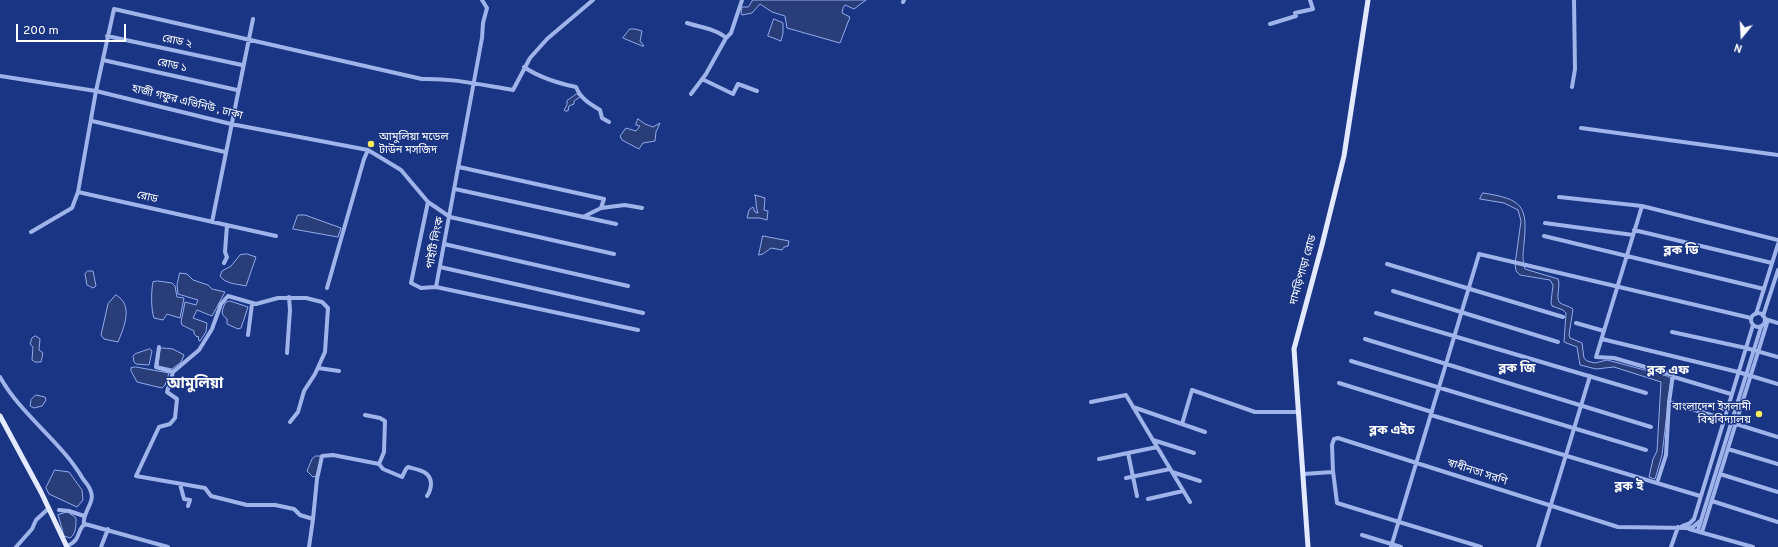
<!DOCTYPE html>
<meta charset="utf-8">
<style>
body{margin:0}
#map{position:relative;width:1778px;height:547px;overflow:hidden;background:#1a3583;font-family:Overpass,sans-serif}
canvas{display:block}
.north{position:absolute;left:1722px;top:16px;width:40px;height:40px;-webkit-text-stroke:3px #1a3583;paint-order:stroke;rotate:198deg;font-size:11px;font-weight:700;line-height:16px;text-align:center;color:#fff}
.north::after{content:'';display:block;margin:auto;width:14px;height:18px;background:#fff;clip-path:polygon(50% 0,100% 100%,50% 72%,0 100%)}
.scale{position:absolute;left:16px;top:24px;width:110px;height:18px;box-sizing:border-box;border:2px solid #fff;border-top:0;padding-left:5px;font-size:12px;line-height:14px;white-space:nowrap;color:#fff;-webkit-text-stroke:3px #1a3583;paint-order:stroke}
</style>
<div id="map">
<canvas width="1778" height="547"></canvas>
<div class="north">N</div>
<div class="scale">200 m</div>
</div>
<script>
const g = document.querySelector('canvas').getContext('2d');
g.lineJoin = 'round';
function fill(path, color) {
  g.fillStyle = color;
  g.fill(path, 'evenodd');
}
function strokePath(path, color, width, dash) {
  g.strokeStyle = color;
  g.lineWidth = width;
  g.lineCap = dash ? 'butt' : 'round';
  g.setLineDash(dash || []);
  g.stroke(path);
}
function label(font, color, halo, rows, align = 'center') {
  g.font = font + ' Overpass,"Noto Sans Bengali",sans-serif';
  g.lineWidth = 3;
  g.setLineDash([]);
  g.textBaseline = 'middle';
  g.strokeStyle = halo;
  g.fillStyle = color;
  for (const [text, x, y, turn = 0] of rows) {
    g.save();
    g.translate(x, y);
    g.rotate((+turn || 0) * Math.PI / 180);
    g.textAlign = isNaN(turn) ? turn : align;
    if (halo) g.strokeText(text, 0, 0);
    g.fillText(text, 0, 0);
    g.restore();
  }
}
const water = new Path2D(`
 M753,0h113l-12,9 -9,-4 -2,3 -1,5 8,4 -10,26 -53,-15 -2,-12 -13,-4 -12,-8 -8,9 -10,2 -1,-2 1,-6h6z
 M774,19l9,4v10l-2,8 -13,-5z
 M630,29h5l7,2 -2,10 4,5h-2l-19,-8z
 M577,94l3,3 -6,4v3l-5,2 -1,5h-3l-1,-1 3,-5v-4z
 M638,119l7,5 8,3 7,-4 -4,9 -1,9 -12,2 -4,6 -17,-9 -2,-4 6,-8 10,3 4,-5 -4,-1z
 M1483,193c39,6 45,12 41,51 -1,9 -2,16 1,25l33,10c3,7 -3,19 2,24 3,2 9,3 13,6l-4,26 1,3 12,5 2,15 3,3 8,2 12,-3 60,16 4,2 -9,77 -7,24 -6,-2 4,-18 4,-8 4,-69 -47,-15 -18,2 -16,-4 -3,-18 -13,-5 2,-29 -3,-3 -11,-4 -1,-4 2,-17 -3,-5 -30,-5 -4,-4 -1,-7 6,-43 -3,-11 -14,-7 -24,-4z
 M755,195l10,3 -1,12 4,1 -1,9 -7,-2h-13l2,-8 4,-3 2,5 3,1c-3,-7 -1,-11 -3,-18z
 M298,215h7l36,13 -3,9 -45,-8z
 M763,236l26,5 -1,5 -4,1 -2,3 -11,-2 -8,6 -4,1z
 M247,254l9,3 -10,29c-8,-2 -21,-2 -26,-10l2,-5 9,-5 9,-11z
 M88,271h5l3,15 -3,2 -6,-3 -2,-11z
 M180,273l7,1 6,6 15,5 4,4 13,3 -13,24 -15,-6 -4,8 14,5 -1,9 -6,9h-1l-1,-5 -1,1 -3,-3v-3l-12,-6 -1,-3 4,-20 11,3 2,-5 -20,-6 -1,-9z
 M158,281l14,2 3,3 2,11 7,1 -4,20 -13,-4 -4,6 -9,-2c-3,-7 -3,-28 -1,-36z
 M116,295c18,10 8,32 2,47l-14,-3 -3,-4 7,-31z
 M230,301l18,6 -7,21 -3,1 -11,-5v-5c-7,-5 -5,-8 -2,-16z
 M36,336l4,3 -1,11 4,3 -2,9h-6l-3,-2 1,-13 -3,-3 2,-6z
 M163,348l10,1 11,6 -3,7 -9,7 -14,-3 2,-17z
 M150,349l2,2 -3,14 -13,-1 -2,-2 -1,-6 2,-2z
 M136,367l33,6 -4,12 -3,3 -25,-6 -6,-11v-3z
 M36,395l9,2 1,3 -4,6 -8,2 -4,-2 1,-6z
 M316,456h4l1,3 -5,17 -3,1 -6,-6 5,-12z
 M55,470l14,2 13,18 1,10 -6,7 -28,-13 -3,-6z
 M68,512l8,6c0,8 0,16 -6,20l-6,-2 -6,-21z`);
fill(water, '#293e78');
strokePath(water, '#92aced', 1);
strokePath(new Path2D(`
 M482,0l5,8 -4,15 -1,15 -46,249 202,43
 M903,2l1,-2
 M687,23c12,4 30,6 39,15
 M1270,24l26,-8 -1,-3 18,-4 -3,-9
 M107,36l135,29
 M103,60l134,30
 M524,67c16,11 33,16 52,20 5,12 14,17 24,23l2,8 7,4
 M0,76l96,15 135,33 137,26 33,20 27,32 -17,81 10,5 15,-1
 M702,79l29,14 2,1 5,-10 19,7
 M1572,87l3,-18 -1,-69
 M691,94l15,-20 20,-36 5,-5 11,-33
 M92,121l133,31
 M1581,128l197,27
 M459,167l145,32 -3,9 -18,9
 M455,189l161,35
 M78,192l198,44
 M1559,197l83,9 136,34
 M428,202l22,15 164,37
 M1642,206l-46,151 18,1 59,17 -4,27 -3,53 -9,28
 M601,208l24,-3 17,3
 M212,222l41,-203
 M1545,223l88,12
 M1634,230l138,33
 M31,232l41,-24 6,-16 18,-101 18,-82 308,70c31,-1 60,6 91,11l17,-32 17,-19 46,-39
 M1544,236l220,53
 M444,244l184,42
 M224,263l3,-6 -2,-5 2,-27
 M1387,264l176,53
 M440,267l203,46
 M327,288l37,-129 4,-9
 M1393,291l165,51
 M1376,313l270,80
 M1751 320a7 7 0 1 1 14 0a7 7 0 1 1-14 0Z
 M1756,314l22,-70
 M1763,316l15,-46
 M1765,319l13,4
 M1576,323l28,8
 M1672,332l74,16 32,9
 M248,335l4,-31
 M1365,339l286,88
 M1602,339l136,33 40,12
 M159,347l-3,20 17,5
 M287,353l3,-43 -1,-13
 M1351,361l295,89
 M318,368l21,3
 M0,377c21,38 61,64 83,102 3,4 7,8 8,13 4,11 -9,21 -7,32
 M1674,377l57,17
 M1339,383l93,29
 M1091,402l35,-7 64,107
 M1669,402l55,17
 M1133,407l72,25
 M365,415l15,3 5,3 -1,31 -5,12
 M1431,415l269,81
 M290,422l8,-10 6,-21 11,-17 10,-22 3,-44 -6,-6 -16,-4h-28l-22,6 -28,-8 -7,8 -9,25 -13,21 -26,22 -6,20 10,7 -2,19 -5,6 -11,3 -23,49 69,12 6,8 36,9h28l19,4 6,6 13,4 -4,28
 M1182,424l10,-34 63,22h43
 M1736,424l42,13
 M1153,440l41,13
 M1728,449l50,15
 M1128,453l9,43
 M1099,459l58,-12
 M1333,471l4,32 144,44
 M1172,472l28,9
 M1303,474l30,-2 -1,-27 2,-6 4,-1 280,89 68,1 7,-1 7,-6
 M1720,474l58,18
 M1126,478l44,-9
 M180,484l4,15 6,1 -2,6
 M1148,499l35,-8
 M1712,501l66,21
 M59,510l10,1 15,5
 M313,519l4,-40 5,-23 11,-1 46,9 4,5 19,8 4,-8 2,-2c11,3 22,4 23,16 0,5 -1,9 -4,13
 M1682,526l8,-3 4,-4 59,-194
 M1689,529l64,18
 M1698,530l63,-203
 M1702,532l66,-212
 M1362,535l39,12
 M67,546c15,-6 9,-16 18,-22l83,23
 M16,547l16,-18 4,-9 13,-12
 M101,547l7,-18
 M1391,547l88,-293 272,64
 M1538,547l52,-171
 M1671,547l7,-20`), '#9fb4eb', 4);
strokePath(new Path2D(`
 M0,416l41,76 26,55
 M1308,547l-14,-198 28,-104 22,-89 24,-156`), '#e3e9ff', 5);
for (const [x, y, r, color] of [
 [371,144,4,"#fdeb5b"],
 [1759,414,4,"#fdeb5b"]
]) {
  const dot = new Path2D();
  dot.arc(x, y, r, 0, 2 * Math.PI);
  g.fillStyle = color;
  g.fill(dot);
  strokePath(dot, '#1a3583', 1.5);
}
label('11px', '#fff', '#1a3583', [
 ["রোড ২",177,42,12],
 ["রোড ১",172,66,13],
 ["হাজী গফুর এভিনিউ , ঢাকা",187,103,14],
 ["রোড",147,198,13],
 ["পাইটি লিংক",436,243,-79],
 ["দামড়িপাড়া রোড",1304,270,-74],
 ["স্বাধীনতা সরণি",1477,473,18]
]);
label('11px', '#fff', '#1a3583', [
 ["আমুলিয়া মডেল",379,138],
 ["টাউন মসজিদ",379,151],
 ["বাংলাদেশ ইসলামী",1751,408,"right"],
 ["বিশ্ববিদ্যালয়",1751,421,"right"]
], 'left');
label('bold 13px', '#fff', '#1a3583', [
 ["ব্লক ডি",1681,251],
 ["ব্লক জি",1517,369],
 ["ব্লক এফ",1668,371],
 ["ব্লক এইচ",1392,431],
 ["ব্লক ই",1629,487]
]);
label('bold 15px', '#fff', '#1a3583', [
 ["আমুলিয়া",195,385]
]);
</script>
